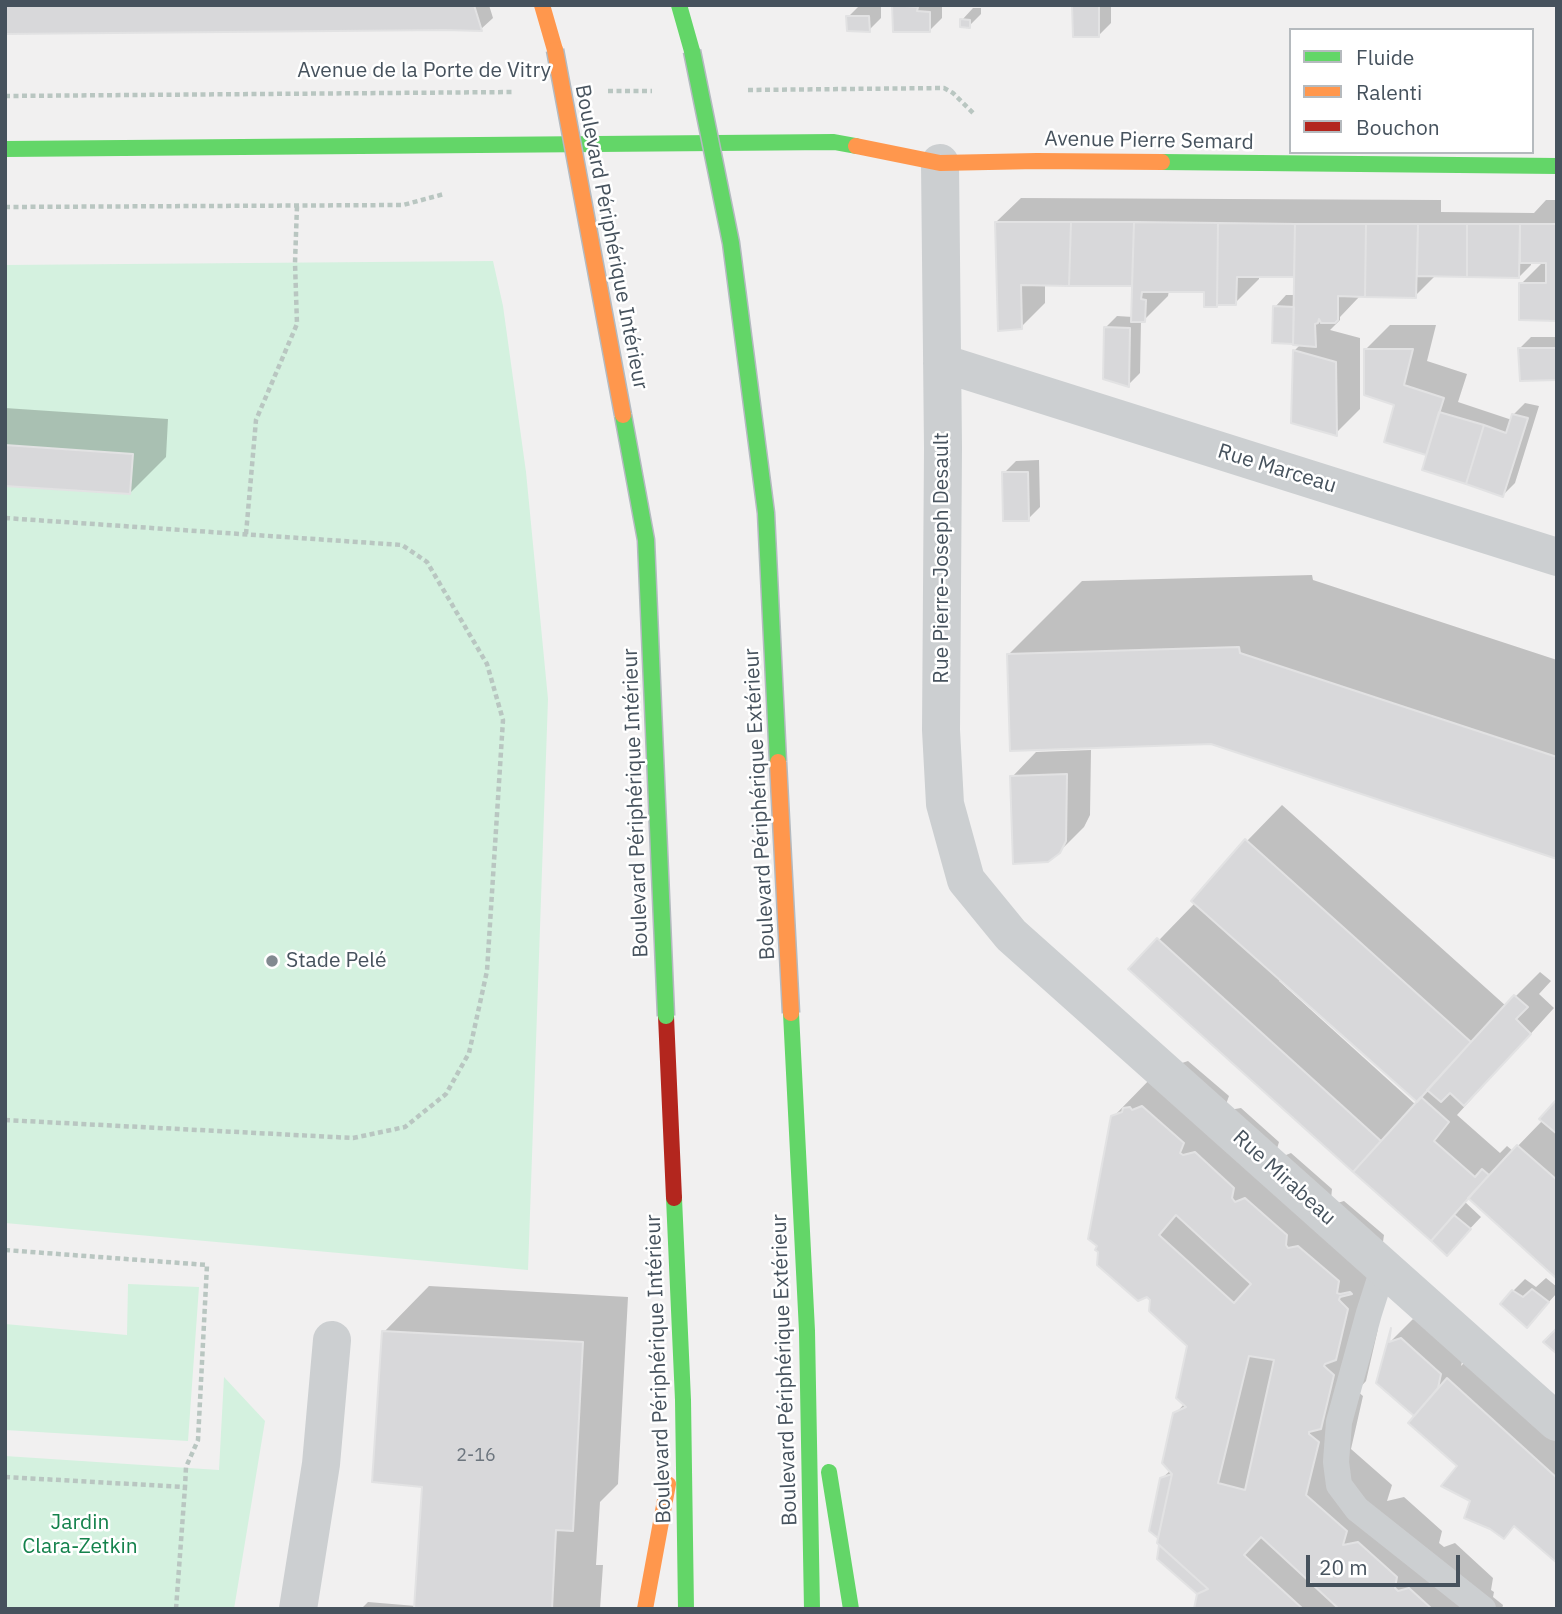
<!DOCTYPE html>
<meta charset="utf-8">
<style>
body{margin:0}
#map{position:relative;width:1562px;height:1614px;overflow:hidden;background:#f1f0f0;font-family:"IBM Plex Sans",sans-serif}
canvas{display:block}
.frame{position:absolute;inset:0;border:7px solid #46525d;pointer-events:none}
.legend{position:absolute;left:1289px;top:28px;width:245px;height:126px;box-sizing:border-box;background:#fff;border:2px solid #b5babe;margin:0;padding:9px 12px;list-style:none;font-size:21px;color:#46525d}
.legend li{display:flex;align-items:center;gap:14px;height:35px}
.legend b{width:35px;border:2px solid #b5babe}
.scale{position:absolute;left:1306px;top:1555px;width:154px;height:32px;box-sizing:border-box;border:4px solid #46525d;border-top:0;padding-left:9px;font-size:21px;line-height:24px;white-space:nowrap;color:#46525d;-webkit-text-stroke:5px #fff;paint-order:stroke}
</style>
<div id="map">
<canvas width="1562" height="1614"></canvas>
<div class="frame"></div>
<ul class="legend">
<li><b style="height:9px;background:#63d668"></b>Fluide</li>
<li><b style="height:9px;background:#ff974d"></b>Ralenti</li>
<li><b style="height:9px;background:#b3261e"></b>Bouchon</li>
</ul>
<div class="scale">20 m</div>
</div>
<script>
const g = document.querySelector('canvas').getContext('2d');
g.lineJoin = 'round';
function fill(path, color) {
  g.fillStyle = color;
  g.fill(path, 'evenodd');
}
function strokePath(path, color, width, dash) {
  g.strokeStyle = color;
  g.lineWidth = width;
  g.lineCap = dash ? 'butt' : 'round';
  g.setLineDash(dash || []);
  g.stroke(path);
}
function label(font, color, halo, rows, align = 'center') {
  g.font = font + ' "IBM Plex Sans",sans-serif';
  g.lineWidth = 5;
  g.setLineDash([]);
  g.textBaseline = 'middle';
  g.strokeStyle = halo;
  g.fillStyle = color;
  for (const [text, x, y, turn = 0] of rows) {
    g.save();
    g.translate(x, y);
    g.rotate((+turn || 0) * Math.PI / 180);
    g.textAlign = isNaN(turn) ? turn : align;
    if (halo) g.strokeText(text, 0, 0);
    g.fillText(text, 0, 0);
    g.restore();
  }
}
fill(new Path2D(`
 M493,261l10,45 23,166 22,227 -20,571 -523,-47v-958z
 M128,1284l71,3 -11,154 -183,-11v-106l122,11z
 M224,1377l41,44 -31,188h-229v-153l214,14z`), '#d4f1df');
fill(new Path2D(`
 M5,5h484l4,13 -12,11z
 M860,5h21v13l-12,12 -21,-13z
 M894,5h48v13l-12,12z
 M1074,5h37v18l-12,12z
 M973,8h8v6l-12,12 -7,-6z
 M1021,198l420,2v12l93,1 12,-13h11v119l-36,-35 22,-22h-12v3l-12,12 -83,-2 -21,21 -56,1 -19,20v3l-10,10 30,8v71l-24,24 -42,-82 7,-7 -26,-37 11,-12h9l1,-20h-37v4l-24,24 -30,-12 -36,-1 -1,6 -24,24h-3l-1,53 -12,12 -23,-57 12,-12 16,1 1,-32 -89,-2v20l-24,24 -25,-105z
 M1390,325h46l-9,36 40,13 -9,28 54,18 1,-5 12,-12 14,3 -24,77 -12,12 -73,-47 -5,5 -59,-104z
 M1531,337h26v42l-38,-30z
 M5,408l163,11 -2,38 -36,36 -125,-9z
 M1039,460l1,47 -12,12 -24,-46 12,-12z
 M1312,575l1,5 244,80v197l-548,-203 73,-73z
 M1091,750l-1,65 -6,12 -25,25 -47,-75 24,-25z
 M1282,805l224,201 34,-34 11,9 -12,13 15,14 -97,107 43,38 7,-7 6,5 30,-31 14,-18v175l-87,-80 -5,5 16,15 -34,36 -316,-284 65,-67 51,-61zM1282,979l137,123 -3,3 -137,-124z
 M1188,1061l41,35 -4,11 4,3 12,-2 38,34 -3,10 5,5 10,-4 41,36 -1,10 3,5 10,-3 40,34 -13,88 7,6 -12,52 -9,10 6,5 -12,53 41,36 -5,16 17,-4 38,34 -3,12 5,4 11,-4 38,35 -2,12 3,2 -1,5 10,8 -1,4h-306l3,-16 -40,-35 2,-12 -1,-8 -9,-7 10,-52 10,-9 4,-56 10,-11 4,-58 -37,-46 -39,-182 45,-46z
 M1546,1278l11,9v6l-30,33 -14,-35 12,-12 11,8z
 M429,1286l199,11 -10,187 -18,18 -4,63h7l-3,44h-239l7,-7 48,4 8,-120 -40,-154z
 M1413,1319l52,30 -4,17 22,-22 74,66v150l-41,-35 -12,12 -32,-37 -12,-34 -44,-50 -38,-34 10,-38z`), '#0003');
const building = new Path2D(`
 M5,5h469l8,26 -37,-1 -440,4z
 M892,5l26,2 -1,4 13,1v20h-37z
 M1072,5h27v32h-26z
 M846,16h23l1,16 -23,-1z
 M960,19l10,1v8l-10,-1z
 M995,222h76l-2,64 -48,-1 1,44 -24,2z
 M1071,222h63l-2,64h-63z
 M1134,222l84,1 -1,84h-13v-15h-62l-1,7 5,1 -1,22h-14z
 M1218,223l77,1 -1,53h-57l-1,28h-19z
 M1295,224h71l-1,73 -27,-1v24l-3,3h-14l-2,-4 -1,4 -3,1 1,23 -23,-2v-1z
 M1366,224h52l-2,74 -51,-1z
 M1418,224h49v53l-50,-1z
 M1467,224h53l-1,54 -52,-1z
 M1520,224h37v97l-38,-1v-37h27v-20h-26z
 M1273,306l21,1 -1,37 -21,-1z
 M1104,327l26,1 -1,59 -26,-8z
 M1518,348h39v32l-37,1z
 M1364,349h49l-9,36 40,13 -18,57 -42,-13 10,-37 -30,-10z
 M1293,350l43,12 1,74 -46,-13z
 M1439,412l45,13 -18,59 -44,-14z
 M1512,414l16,4 -25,79 -37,-13 18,-59 22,8z
 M5,445l128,9 -3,40 -125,-8z
 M1002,472h26l1,49h-26z
 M1239,647l1,6 317,104v102l-346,-115 -201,7 -3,-97z
 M1067,774l-1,67 -6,12 -12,9 -35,2 -3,-88z
 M1245,839l226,203 -54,60 -226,-201z
 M1157,938l224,203 -28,31 -225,-203z
 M1514,995l14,12 -12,12 15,15 -67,72 -14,-13 -9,9 -14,-12z
 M1421,1097l28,25 -15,19 41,36 7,-8 7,6 -58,66 -78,-69z
 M1557,1099v35l-18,-15z
 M1142,1106l42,37 -4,10 3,2 12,-3 39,36 -2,10 3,4 10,-4 42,37 -1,10 2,3 10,-2 41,35 -2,12 3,1 10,-2 2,2 -12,3 -1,3 9,9 -12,51 -11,4 -1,2 10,9 -13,54 -12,3v2l10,8 -13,53 41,36 -4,14 15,-3 39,35 -2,11 3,3 11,-3 23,21h-93l-78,-72 -17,18 59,54h-109l3,-15 11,-5 -51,-46 15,-69 -10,-11 11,-50 13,-6 -10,-9 11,-52 -38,-35 1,-11 -3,-3 -9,4 -41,-36 1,-13 -3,-2 2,-4 -9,-7 23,-123 11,-4 1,-4 7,-1 2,3zM1176,1215l75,69 -17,19 -75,-68zM1249,1356l25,4 -29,130 -27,-7z
 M1517,1145l40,35v99l-89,-81z
 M1454,1215l17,14 -24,27 -16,-15z
 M1532,1289l17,13 -22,26 -27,-24 12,-14 11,7z
 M1391,1328l-2,14 12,-4 40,36 -3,14 -24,28 -38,-33z
 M1557,1328v26l-14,-12z
 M382,1331l201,11 -10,189 -17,-1 -4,79h-138l8,-122 -50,-5z
 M1447,1378l110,100v85l-43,-37 -10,13 -14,-10 -26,-11 6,-17 -29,-15 16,-20 -49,-43z
 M1172,1474l-14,64 -9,-7 11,-53z
 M1159,1545l49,44 -11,5 -40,-35z`);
fill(building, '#d8d8da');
strokePath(building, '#e2e2e3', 2);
strokePath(new Path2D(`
 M748,90l196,-2 9,5 21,21
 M608,91h44
 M5,96l510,-4
 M5,207l398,-2 41,-11
 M5,518l397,27 25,17 60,102 16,56 -16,251 -18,82 -23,41 -41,33 -52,11 -348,-18
 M246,534l10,-114 41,-96 -2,-61 2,-57
 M5,1250l202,15 -9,175 -12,27 -1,20
 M5,1477l180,10 -9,122`), '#b9c6c1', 4.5, [5, 3.5]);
strokePath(new Path2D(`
 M1384,1266l-15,47 -30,109 -3,40 3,23 18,24 126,100`), '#cccfd1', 26);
strokePath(new Path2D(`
 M940,163l3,285 -2,282 4,74 21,76 45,55 546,487
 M942,363l615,194
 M298,1609l23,-145 11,-124`), '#cccfd1', 38);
strokePath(new Path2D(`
 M679,5l13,46
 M5,149l829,-7 22,4
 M1162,162l395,4
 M791,1013l16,318 5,278
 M674,1198l9,202 3,209
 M829,1472l22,137`), '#63d668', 16);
strokePath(new Path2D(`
 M542,5l13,45
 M856,146l84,17 97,-2 125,1
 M645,1609l23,-125`), '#ff974d', 16);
strokePath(new Path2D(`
 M666,1016l8,182`), '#b3261e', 16);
const fastBridge = new Path2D(`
 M692,51l39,192 35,270 12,249
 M623,415l23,125 20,476`);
const slowBridge = new Path2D(`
 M555,50l68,365
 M778,762l13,251`);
strokePath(fastBridge, '#b4bac0', 19, []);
strokePath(slowBridge, '#b4bac0', 19, []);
strokePath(fastBridge, '#63d668', 16);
strokePath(slowBridge, '#ff974d', 16);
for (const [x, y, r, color] of [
 [272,961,7,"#828990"]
]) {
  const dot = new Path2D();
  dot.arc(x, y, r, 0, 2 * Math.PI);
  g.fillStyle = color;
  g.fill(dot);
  strokePath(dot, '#fff', 2.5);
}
label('18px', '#6c757e', null, [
 ["2-16",476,1456]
]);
label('21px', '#46525d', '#fff', [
 ["Avenue de la Porte de Vitry",424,71],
 ["Avenue Pierre Semard",1149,141,1],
 ["Boulevard Périphérique Intérieur",611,237,79],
 ["Rue Marceau",1277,469,17],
 ["Rue Pierre-Joseph Desault",942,558,-90],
 ["Boulevard Périphérique Intérieur",636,803,-92],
 ["Boulevard Périphérique Extérieur",760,804,-93],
 ["Rue Mirabeau",1284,1178,42],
 ["Boulevard Périphérique Intérieur",659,1369,-92],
 ["Boulevard Périphérique Extérieur",785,1370,-92]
]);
label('21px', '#46525d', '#fff', [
 ["Stade Pelé",286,961]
], 'left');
label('21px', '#14824c', '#fff', [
 ["Jardin",80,1523],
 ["Clara-Zetkin",80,1547]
]);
</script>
